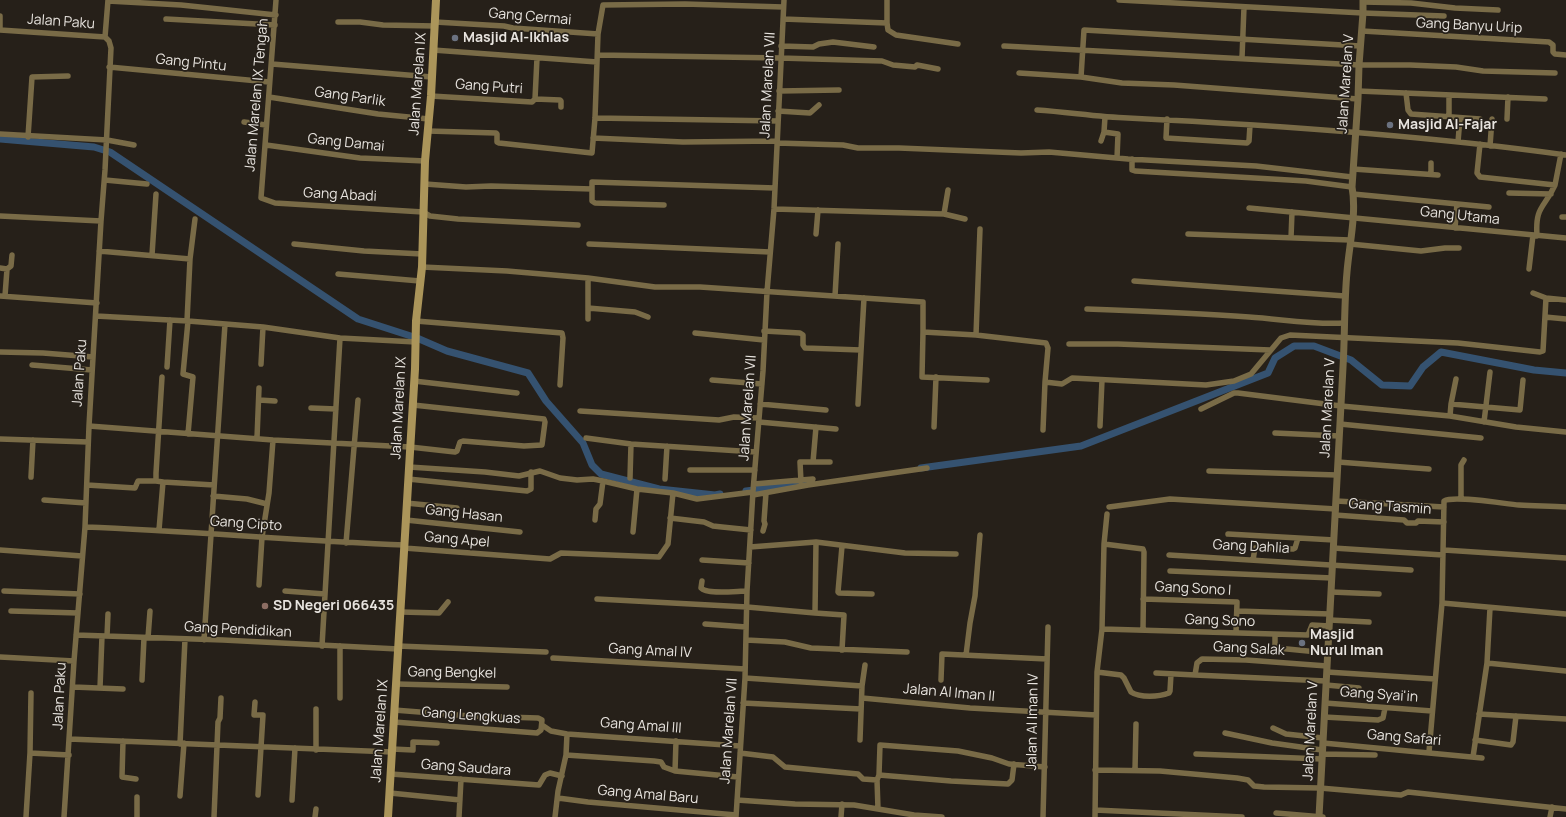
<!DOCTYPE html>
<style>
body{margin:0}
canvas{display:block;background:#262019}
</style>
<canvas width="1566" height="817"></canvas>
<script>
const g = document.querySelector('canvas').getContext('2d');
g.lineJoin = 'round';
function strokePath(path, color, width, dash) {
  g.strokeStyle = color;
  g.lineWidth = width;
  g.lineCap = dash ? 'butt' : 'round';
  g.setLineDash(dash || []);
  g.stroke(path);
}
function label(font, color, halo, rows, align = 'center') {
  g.font = font + ' Manrope,sans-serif';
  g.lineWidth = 3.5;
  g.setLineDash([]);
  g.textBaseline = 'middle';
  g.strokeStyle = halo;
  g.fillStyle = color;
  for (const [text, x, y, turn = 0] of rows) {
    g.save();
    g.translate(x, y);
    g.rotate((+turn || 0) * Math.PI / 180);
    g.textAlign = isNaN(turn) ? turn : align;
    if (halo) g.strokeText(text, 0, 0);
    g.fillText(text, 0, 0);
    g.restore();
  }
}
strokePath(new Path2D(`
 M0,139l94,8 16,5 248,167 59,19 30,13 81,22 18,28 37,42 9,22 9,9 58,15 56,6 5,-1
 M921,468l160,-22 187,-73 7,-15 19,-12h20l37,14 31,25 28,1 13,-19 18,-15 93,18 32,3
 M746,491l61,-8`), '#355270', 7);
strokePath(new Path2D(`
 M276,0l-15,198 14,5 148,9 7,4 28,3 120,6
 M1119,0l244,13 81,3
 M108,1l73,4 95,10
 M1363,2l48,1 44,5 43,2
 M0,16v14
 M166,19l109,6
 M783,19l104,4 1,7 8,5 62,9
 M338,22h22l23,3 52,1
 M435,22l69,4 9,2 85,6
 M887,23v-23
 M0,30l105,7 4,4 2,7 -6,122 -4,51 -12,205 -4,101 -11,134 -10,156
 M1362,31l187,11 4,3v7l2,2 11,1
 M105,37l3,-37
 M781,46l32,1 6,-3 14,-2 41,5
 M1004,46l355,19h51l46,2 27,4 72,2
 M433,50l164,12
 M598,55l182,3 102,3 11,4 22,2 2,-2 21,4
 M1242,58l2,-51
 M272,64l160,13
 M109,67l160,15
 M1019,73l62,4 41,6 52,2 184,14
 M1081,77l3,-47 276,16
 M779,91l60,-1
 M1358,91l187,8
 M1406,93l2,17 3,4 69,5
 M431,96l101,6 3,-3 25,1 1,1v6
 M269,97l109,17 51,5
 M535,99l2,-41
 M1037,110c31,2 61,7 91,8 145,7 294,17 438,37
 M778,111l32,2 9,-8
 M1449,116v-21
 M1105,117l-1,15 14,2 -1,24
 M595,118l183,3
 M1167,119l-1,19 81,5 2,-2 1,-16
 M1507,119l1,-22
 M244,122l22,3
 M428,131l68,2 1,1v8l2,1 93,10 3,-35 3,-84 5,-29 82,-1 98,3
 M0,134l107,6 27,5
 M28,137l4,-60 36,-1
 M593,138l90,4 94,-1
 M1101,141l3,-9
 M1458,142l2,-24
 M777,143l66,2 15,3h41l122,5 28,-1 79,7 128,7 96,11
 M1480,144l-3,29 3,4 75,8c-11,24 -20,21 -18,51
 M266,145l94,13 65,3
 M1490,146l2,-27
 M1132,159v11l3,1 171,10 46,6
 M1353,169l85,6
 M1431,174v-11
 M105,180l42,4
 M425,184l41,3 25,-1 101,3
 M1555,185l6,-31
 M1509,193l42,1
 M1353,194l136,13
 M664,205l-69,-2 -3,-2v-19l183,6
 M1249,208l317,30
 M774,209l170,5 4,-24
 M944,214l21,5
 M0,216l101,5
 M1562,217h4
 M1455,228l2,-24
 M816,234l2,-24
 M1188,234l162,6
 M1291,238l1,-26
 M294,244l70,7 58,3
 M589,244l181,8
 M1350,244l71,7 24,-3h14
 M99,251l91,8
 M152,255l4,-61
 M422,267l85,4 81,7 67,9h45l223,15v30l53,3 70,8 2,5 -3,34 -2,48
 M0,268l7,1 4,-3 1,-11
 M1529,269l4,-34
 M338,274l82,7
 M588,278v41
 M1134,281l211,15
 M1533,293l13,5 20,2
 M0,296l97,7
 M5,296l2,-27
 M835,296l3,-52
 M588,308l47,4 13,5
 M1087,309c54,2 108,4 162,8 32,2 64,8 95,6
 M96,316l92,5 75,6 77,11 76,4
 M1545,317l21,2
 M187,321l3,-62 5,-40
 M188,321l-5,53 10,3 -5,57
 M416,321l146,12 1,5 -3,47
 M764,331l36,2 3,2v10l2,3 56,2
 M923,332l-1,45 65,3
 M695,333l69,7
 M976,335l4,-106
 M1069,344h49l152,6
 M0,352l43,1 50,4
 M261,364l2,-37
 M32,365l60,5
 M167,367l3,-47
 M1456,379l-5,25 69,6 3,-30
 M712,380l50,4
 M414,381l103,12
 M1045,382l17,2 10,-6 134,7 28,-4 17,-7 30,-36 9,-3 168,8 82,9 3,-1 3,-53
 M259,400l16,1
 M760,404l66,6
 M858,404l6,-106
 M311,408l25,1
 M1201,409l33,-16h4l103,13 109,10 66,11 50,5
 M580,411l139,9 15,-3 25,1
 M1450,416l1,-12
 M759,422l77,7
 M1484,422l6,-50
 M1340,424l141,14
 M89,426l184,14 137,7 45,5 2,-1 3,-9 3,-1 61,5 18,-1 3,-23 -1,-3 -131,-14
 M1100,426l2,-46
 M934,427l2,-50
 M1275,433l64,3
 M257,438l2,-50
 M586,438l45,6 125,8
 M0,439l88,3
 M813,462l3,-35
 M1338,462l91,7
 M409,467l76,5 34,4 21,-5 20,7 17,2 16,-1 10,2 34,8 36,4 24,6 56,-7
 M690,470h65
 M1209,471l128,4
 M31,477l2,-37
 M630,478l1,-34
 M408,479l119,12 4,-2v-17
 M665,479l2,-33
 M163,482l51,3
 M801,482l-1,-20h30
 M754,484l59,-5
 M87,485l48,3 3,-7h18
 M753,495l55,-10 119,-17
 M213,496l34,3 20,5
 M1461,499v-34l3,-5
 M44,500l42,3
 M1336,501l108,6
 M406,503l51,5
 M1109,507l61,-8 166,10
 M1335,515l69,5 3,3h9l2,-2 26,1
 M670,518l34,4 9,4 9,1 29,3
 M406,520l114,12
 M595,520l1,-11 4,-5 3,-23
 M85,527c107,4 213,14 320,18
 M159,530l4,-48 -7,-1v-8l6,-96
 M763,531l2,-7 -1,-3 2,-28
 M633,532l4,-43
 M1228,534l106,6
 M346,543l12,-143
 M1104,544l39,5 1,3 -1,78
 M842,546l-4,46 1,1 33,1
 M750,547l66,-5 89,11 51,1
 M404,548l146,11 11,-6 98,4 9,-13 5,-51
 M1333,548l110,7
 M0,550l82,6
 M1444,550l122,8
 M1169,555l242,15
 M702,560l47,3
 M1253,560l2,-12 38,1 2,-1 3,-10
 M1170,571l162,7
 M702,581l-1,7c6,7 36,3 46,3
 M259,585l3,-48 7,-44 4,-53
 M4,591l76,3
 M285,591l40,3
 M1331,592l48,2
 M597,599l150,8 68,6 1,-71
 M1143,599l94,3 -1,31
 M1442,603l124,11
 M11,611l67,2
 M1237,611l93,3
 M401,612l38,1 9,-11
 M815,613l29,2 -2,35
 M1330,620l39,2
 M705,624l41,3
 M1102,629l206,6 4,-10 17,1
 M76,635l147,5 175,9
 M1275,635v12l2,1 51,5
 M107,636l1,-22
 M148,638l2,-27
 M204,640l21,-316
 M746,640l39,2 26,6 96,4
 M322,646l18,-308
 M398,646l148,6
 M966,655l4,-32 5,-27 5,-61
 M0,657l74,4
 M553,658l192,11
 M1487,663l79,8
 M1097,672l24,3 3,3 7,14c9,6 28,5 38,1l1,-2 1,-17
 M1327,672l108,7
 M1156,673l39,2 2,-12 5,-4 44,1 81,6
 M1195,675l131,6
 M745,678l117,8 -2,54
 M142,680l2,-42
 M941,680l1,-26 105,5
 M397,684l110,3
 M1326,685l33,3
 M862,686l3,-21
 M73,687l50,2
 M100,688l2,-52
 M340,698v-52
 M862,698l108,10 126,7
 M255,702l-1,13h9l-5,80
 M743,703l118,6
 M1325,703l107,8
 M1479,714l87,5
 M1324,717l54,3 5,-2 2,-10
 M394,722l143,11 4,-3 1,-10 -4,-2 -68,-2 -76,-6
 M542,725l9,6 16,3 173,12
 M1273,728l13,6 37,4
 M1225,733l47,10 50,7
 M567,734l-1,21 88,6 7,1 3,5 11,4 63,6
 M69,739l323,13
 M1475,740l36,5 2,-3 3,-26
 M123,741l-1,36 14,2
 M1323,743l159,15
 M180,744l5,-105
 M392,749l21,1v-8l24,1
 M316,750v-41
 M1429,752l13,-149 2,-102c10,-6 61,3 75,4 16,1 31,1 47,2
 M30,753l39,2
 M740,753l33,4 12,10 73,7 5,5 14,1
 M1196,754l126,5
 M1322,754l53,1
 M1473,757l14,-94 3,-55
 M1095,770l65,1 77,7 11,2 6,6 10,1 56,1 81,7 7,-3 158,17
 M1135,770l1,-46
 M675,771l1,-30
 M391,774l148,11 6,-10 5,-2 12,3
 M879,775l72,6 57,3 4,-4 2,-16
 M390,793l70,7
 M180,796l4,-53
 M558,798l30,4 148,13
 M292,800l3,-52
 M737,800l58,4 59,1 24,4 -1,-29 2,-5 1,-30 78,6 34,7 17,6 36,3
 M878,809l36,6 28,2
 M1095,810l147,7
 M1276,813l47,4
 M26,817l4,-64 1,-60
 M137,817v-20
 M214,817l4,-95 2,-4 1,-20
 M315,817l1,-8
 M459,817l2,-38
 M555,817l3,-26 8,-36
 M736,817l9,-139 2,-87 6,-100 10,-120 4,-79 7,-83 10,-209
 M841,817l1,-13
 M1043,817l5,-190
 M1095,817l2,-145 5,-43 2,-85 3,-30
 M1550,817l2,-10`), '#796b47', 5.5);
strokePath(new Path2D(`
 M1319,817l24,-450c2,-32 1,-63 4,-95 2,-26 10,-59 5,-85l6,-88 1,-34 4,-52v-13`), '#796b47', 7);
strokePath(new Path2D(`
 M388,817l27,-448 1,-48 6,-54 3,-106 6,-65 5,-96`), '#ab955a', 8);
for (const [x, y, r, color] of [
 [455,38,4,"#6b7280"],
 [1390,125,4,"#6b7280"],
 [265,606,4,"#8d6e63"],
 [1302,643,4,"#6b7280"]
]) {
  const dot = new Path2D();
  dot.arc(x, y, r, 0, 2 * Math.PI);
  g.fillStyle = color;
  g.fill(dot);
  strokePath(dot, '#262019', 1.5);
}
label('14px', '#e8e4df', '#262019', [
 ["Gang Cermai",530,17,5],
 ["Jalan Paku",61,22,4],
 ["Gang Banyu Urip",1469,26,3],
 ["Gang Pintu",191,63,6],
 ["Jalan Marelan IX",418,84,-86],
 ["Jalan Marelan V",1346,84,-86],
 ["Jalan Marelan VII",768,85,-87],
 ["Gang Putri",489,87,4],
 ["Jalan Marelan IX Tengah",257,95,-85],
 ["Gang Parlik",350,97,8],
 ["Gang Damai",346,143,6],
 ["Gang Abadi",340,195,3],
 ["Gang Utama",1460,216,6],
 ["Jalan Paku",80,373,-86],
 ["Jalan Marelan IX",399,408,-87],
 ["Jalan Marelan VII",748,408,-86],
 ["Jalan Marelan V",1328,408,-87],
 ["Gang Tasmin",1390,507,4],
 ["Gang Hasan",464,514,6],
 ["Gang Cipto",246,524,4],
 ["Gang Apel",457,540,5],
 ["Gang Dahlia",1251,547,3],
 ["Gang Sono I",1193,589,3],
 ["Gang Sono",1220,621,2],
 ["Gang Pendidikan",238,630,3],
 ["Gang Salak",1249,649,3],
 ["Gang Amal IV",650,651,3],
 ["Gang Bengkel",452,673,1],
 ["Jalan Al Iman II",949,693,5],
 ["Gang Syai'in",1379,695,4],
 ["Jalan Paku",60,696,-87],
 ["Gang Lengkuas",471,716,4],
 ["Jalan Al Iman IV",1033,722,-89],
 ["Gang Amal III",641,726,4],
 ["Jalan Marelan IX",380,731,-86],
 ["Jalan Marelan VII",729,731,-86],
 ["Jalan Marelan V",1311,731,-87],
 ["Gang Safari",1404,738,5],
 ["Gang Saudara",466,768,4],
 ["Gang Amal Baru",648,795,5]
]);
label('bold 14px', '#e8e4df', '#262019', [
 ["Masjid Al-Ikhlas",463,38],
 ["Masjid Al-Fajar",1398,125],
 ["SD Negeri 066435",273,606],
 ["Masjid",1310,635],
 ["Nurul Iman",1310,651]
], 'left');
</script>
